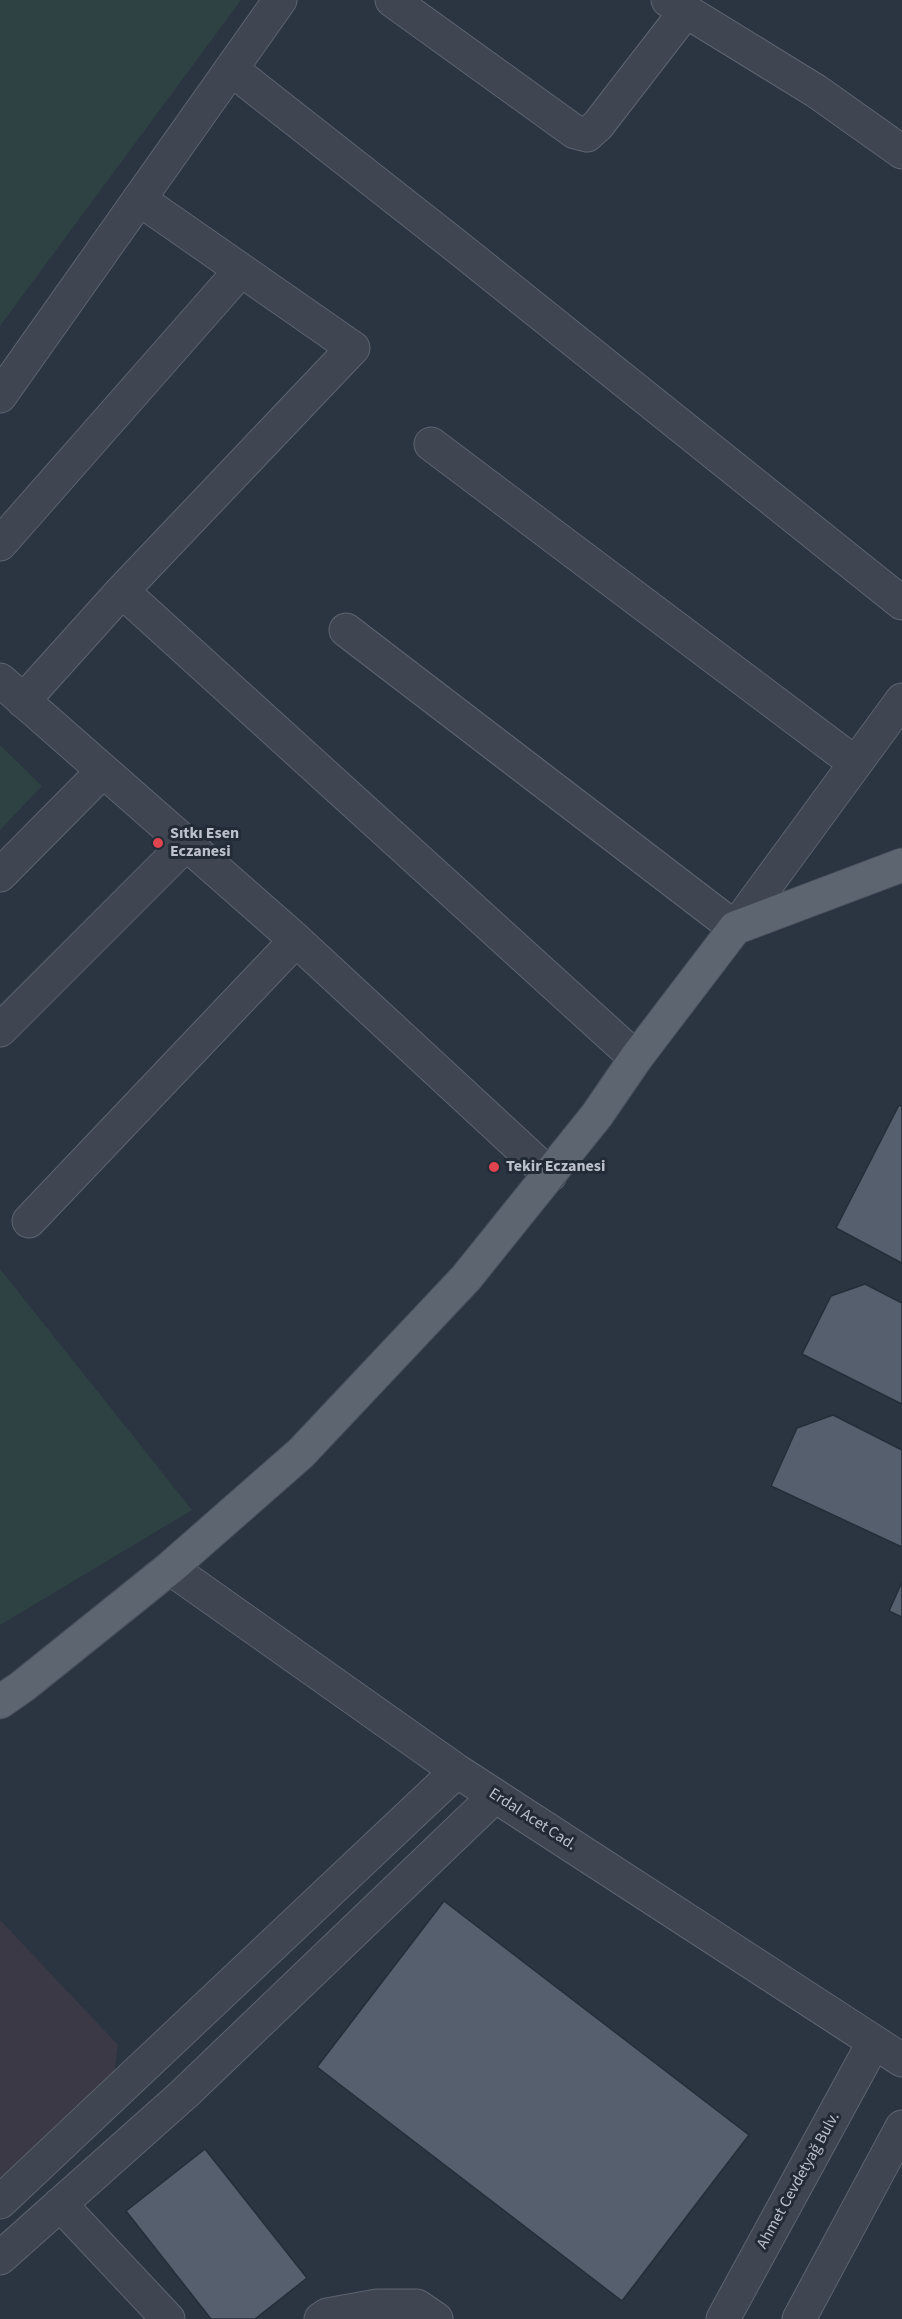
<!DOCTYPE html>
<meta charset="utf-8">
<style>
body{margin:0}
canvas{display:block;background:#2b3441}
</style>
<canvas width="902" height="2319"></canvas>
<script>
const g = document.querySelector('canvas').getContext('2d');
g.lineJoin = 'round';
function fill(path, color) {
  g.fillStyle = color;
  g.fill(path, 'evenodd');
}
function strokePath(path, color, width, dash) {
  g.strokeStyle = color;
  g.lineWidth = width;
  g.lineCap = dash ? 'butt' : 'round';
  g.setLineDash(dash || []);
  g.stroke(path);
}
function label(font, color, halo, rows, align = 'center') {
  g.font = font + ' "Source Sans 3",sans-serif';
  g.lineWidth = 6;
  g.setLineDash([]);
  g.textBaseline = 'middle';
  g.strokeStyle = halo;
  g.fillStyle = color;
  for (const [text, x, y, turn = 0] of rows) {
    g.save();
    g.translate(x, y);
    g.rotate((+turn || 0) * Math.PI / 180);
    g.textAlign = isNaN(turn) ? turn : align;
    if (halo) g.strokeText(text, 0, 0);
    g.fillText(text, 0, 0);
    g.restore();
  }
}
fill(new Path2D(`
 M0,1920l118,125 -5,37 -113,101z`), '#3b3946');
fill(new Path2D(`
 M0,0h241l-241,326z
 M0,745l42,41 -42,44z
 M0,1269l192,241 -192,115z`), '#2e4143');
const building = new Path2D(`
 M899,1105l3,2v156l-66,-35z
 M865,1284l37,19v101l-100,-50 29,-58z
 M833,1415l69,35v97l-131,-61 26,-58z
 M902,1582v35l-13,-6z
 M444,1901l305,234 -127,166 -305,-234z
 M205,2149l102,129 -52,41h-44l-85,-108z`);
fill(building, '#565f6e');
strokePath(building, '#252d39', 1.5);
const minor = new Path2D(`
 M392,0l183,132 12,3 11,-10 88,-114
 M668,0l148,91 86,61
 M231,69l224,176 447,358
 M0,396l280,-396
 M431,444l424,319
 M0,544l241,-274
 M122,591l514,467
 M346,630l389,298 167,-228
 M0,680l296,260 254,235
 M23,701l99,-110 231,-243 -214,-149
 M0,875l103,-104
 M0,1030l186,-186
 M29,1221l267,-281
 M170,1568l287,203 445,289
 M0,2202l457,-431
 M60,2204l108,115
 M0,2258l184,-164 311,-298
 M321,2319l6,-4 50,-9h40l19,13
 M723,2319l151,-277
 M799,2319l103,-192`);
const major = new Path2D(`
 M0,1702l23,-16 147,-118 131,-115 165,-175 131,-163 39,-57 99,-130 167,-63`);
strokePath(minor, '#5d646f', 35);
strokePath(major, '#484f5b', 35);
strokePath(minor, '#3f4651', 33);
strokePath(major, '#5d6571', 33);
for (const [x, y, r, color] of [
 [158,843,6,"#e0444e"],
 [494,1167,6,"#e0444e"]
]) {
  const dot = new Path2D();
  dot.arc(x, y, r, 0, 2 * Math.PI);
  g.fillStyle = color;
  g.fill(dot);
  strokePath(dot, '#232b37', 2);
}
label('bold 16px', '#bcc1cb', '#232b37', [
 ["Sıtkı Esen",170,834],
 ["Eczanesi",170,852],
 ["Tekir Eczanesi",506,1167]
], 'left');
label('16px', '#bcc1cb', '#232b37', [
 ["Erdal Acet Cad.",532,1820,33],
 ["Ahmet Cevdetyağ Bulv.",799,2181,-61]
]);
</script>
